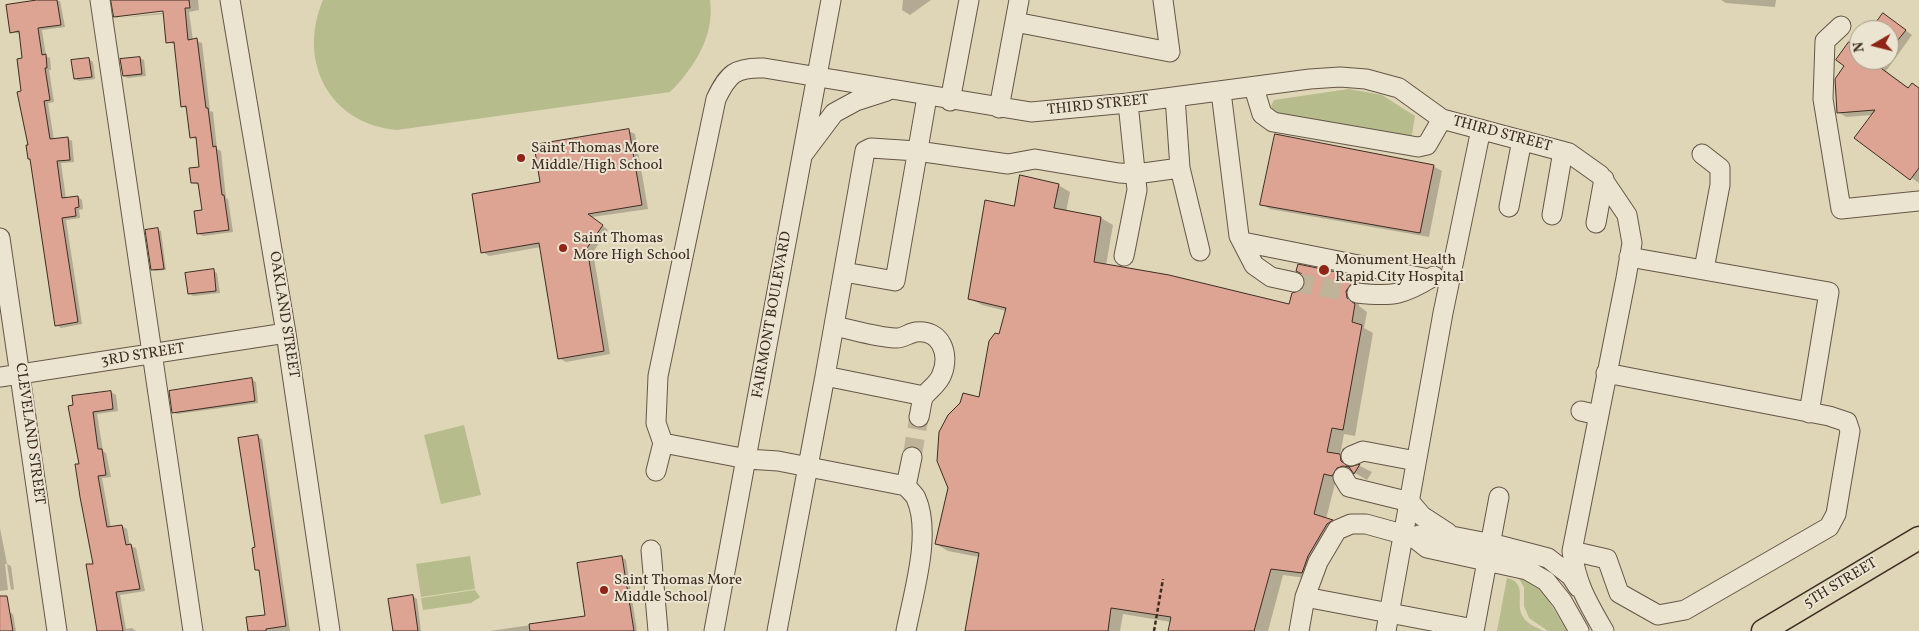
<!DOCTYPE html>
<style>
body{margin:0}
#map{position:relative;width:1919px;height:631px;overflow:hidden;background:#dfd5b7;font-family:Vollkorn,serif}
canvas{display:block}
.north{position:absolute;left:1849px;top:20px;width:50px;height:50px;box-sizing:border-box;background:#eae4d0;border:1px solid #a59a8a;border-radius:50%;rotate:262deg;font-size:14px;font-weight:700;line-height:20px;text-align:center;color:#3d2c22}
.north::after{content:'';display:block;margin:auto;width:18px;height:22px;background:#8f2418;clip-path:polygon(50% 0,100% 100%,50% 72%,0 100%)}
</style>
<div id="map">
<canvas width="1919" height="631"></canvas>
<div class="north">N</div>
</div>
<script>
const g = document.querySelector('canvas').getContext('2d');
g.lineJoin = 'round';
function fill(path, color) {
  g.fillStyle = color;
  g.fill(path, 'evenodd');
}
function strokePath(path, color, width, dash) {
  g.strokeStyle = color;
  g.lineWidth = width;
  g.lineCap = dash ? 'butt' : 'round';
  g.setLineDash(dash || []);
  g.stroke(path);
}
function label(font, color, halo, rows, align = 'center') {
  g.font = font + ' Vollkorn,serif';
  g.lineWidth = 4;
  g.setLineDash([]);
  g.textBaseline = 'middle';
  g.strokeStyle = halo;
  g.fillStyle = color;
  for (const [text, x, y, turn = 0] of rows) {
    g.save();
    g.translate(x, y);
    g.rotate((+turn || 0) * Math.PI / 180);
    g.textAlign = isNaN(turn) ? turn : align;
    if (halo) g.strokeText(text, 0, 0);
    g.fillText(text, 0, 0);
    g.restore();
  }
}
fill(new Path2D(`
 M323,0h387c5,36 -16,68 -40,92l-273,38c-68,-6 -100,-69 -74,-130z
 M1349,89l33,6 33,21 -4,24 -137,-27 -3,-7 3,-6z
 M464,425l17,70 -40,9 -17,-69z
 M470,556l5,33 -54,8 -5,-33z
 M1515,572l26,16 26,43h-19l-19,-13 -5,-12v-19z
 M1507,578c22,5 7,25 16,39 4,7 13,10 20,14h-46z
 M475,590l5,7 -9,6 -48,7 -2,-12z`), '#b6bc8c');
fill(new Path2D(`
 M44,0l16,1 5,26 -23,3 4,26 4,2 1,12h-2l5,32 -6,1 6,37 13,-2 5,3 2,21 -13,1 5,36 12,-2 4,3 1,9 -4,1 1,8 -14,2 16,104 -21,4 -4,-3 -27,-179 -8,-54 2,-33 -4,-25 -9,-2z
 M112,0h86l1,10 -10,2 4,28 9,3 8,68 3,1 4,37 4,2 5,47 2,1 5,33 -30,4 -4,-2 5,-23 -4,-26 -8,-2 9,-15 -4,-28 -6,-3 -4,-28 -5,-3 -6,-61 -8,-3 -4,-28 -46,4 51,-6v-3l-51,6v3l-3,-2z
 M903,0h28l-21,15 -8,-5z
 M1721,0h55l-1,7 -49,-4z
 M1892,20l20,15 -26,36 23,17 10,1v94l-64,-45 17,-23 -26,2 -8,-5 11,-68 10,4v12h30v-30h-17z
 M140,58l4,2 2,16 -18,2 -4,-2z
 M89,59l4,3 2,17 -16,2 -4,-2z
 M629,131l6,3 13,75 -56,8 16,13 -15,22 17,102 -44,8 -7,-4 -18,-111 -52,9 -6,-4z
 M1433,166l9,5 -13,66 -159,-28 -8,-5z
 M1058,185l12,7 -4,20 35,6 12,7 -7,40 184,41 16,-22 -7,-18 61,12 12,7 -14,14 1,7 8,6 -3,16 9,5 -18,103 -11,-2 -4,22 12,6 1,5 7,-1 12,6 -5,8 -12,-7 -19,7 -10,39 18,8 -30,52 -31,-4 -15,56h-99l2,-9 -48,-8 -3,17h-154l13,-74 -31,-6 -12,-7 70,-233 -24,-6 -13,-7 46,-91z
 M158,230l3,1 5,39 -11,1 -3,-2z
 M213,271l4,2 3,20 -27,3 -4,-3z
 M252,380l4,2 2,21 -81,11 -4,-2z
 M111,392l5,3 2,16 -21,3 6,37 3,2 5,24 -9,1 9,50 11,-2 5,3 3,17 6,2 9,43 -25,4 6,34 6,-1 4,3h-36l-6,-66 -13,-100 -11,-58z
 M258,437l4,2 28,192h-41l17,-14 -6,-45 -4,-2z
 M0,528l7,36h-2l3,26 -8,1z
 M622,557l4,3 11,71h-147l96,-14z
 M7,564l4,2 3,23 -3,1z
 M413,596l4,3 4,32h-26z
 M9,612l4,2 3,17h-16v-18z`), '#0003');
const building = new Path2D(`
 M37,0h20l4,25 -23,3 4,27 4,-1 1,14h-2l5,32 -6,1 6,38 18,-2 2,23 -13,1 5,37 16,-2 1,11 -4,1 1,8 -14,2 16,104 -23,4 -25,-167h-2l-2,-14h2l-11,-53 4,-1 -4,-32 5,-1 -3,-27 -9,2 -4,-28z
 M111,0h78l1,8h-5l3,32 9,-2 9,70h2l5,39 3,-1 6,49h2l5,35 -32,4 -3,-23 8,-1 -4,-27h-7l-2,-15 10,-1 -3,-30 -6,1 -4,-32 -5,1 -7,-65 -8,1 -3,-32 -49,6z
 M1883,13l23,17 -17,21v-21h-18z
 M1849,42l10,8v10h23l-4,6 30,22 4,-5 7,5v80l-9,12 -56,-42 21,-28 -38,3 -2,-34 9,-13 -8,-6z
 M140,57l2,17 -19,2 -3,-17z
 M89,58l3,19 -18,2 -3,-19z
 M629,129l13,76 -54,9 15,11 -16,23 17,103 -46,8 -19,-116 -58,10 -9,-59 68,-12 -6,-37z
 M1275,134l159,31 -14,68 -160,-28z
 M1020,175l39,9 -5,24 47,9 -7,45 75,13 120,29 3,-11 10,-3 3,-6 -3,-10 -6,-3 2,-7 62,13v5l-8,1 -6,8 1,7 8,6 -3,18 10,3 -19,105 -11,-2 -5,24 13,2 1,7 8,6 11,-3 -6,10 -5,-7 -6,-1 -6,2 -5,8 -8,-2 -10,40 19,6 -6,4 -19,32 -6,17 -31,-4 -17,62h-86l3,-14 -60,-9 -3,23h-143l14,-78 -44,-9 13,-56 -11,-27 2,-29 9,-17 12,-12 3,-10 16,4 10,-56 6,-8 4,1 7,-26 -38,-9 17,-99 29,6z
 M158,228l6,41 -13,1 -6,-40z
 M214,269l2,22 -28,3 -3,-21z
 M252,378l3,23 -83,12 -3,-22z
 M111,391l2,18 -20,3 5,37h4l4,26 -8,1 9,51 15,-2 4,20 5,-1 9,45 -24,3 7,39h-26l-11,-67h7l-13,-67 -5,-33h4l-11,-58 5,-1 -1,-9z
 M258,435l28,191 -20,3v2h-18l-2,-14 19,-2 -6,-45h-4l-3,-22 3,-1 -17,-109z
 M622,556l12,75h-104l-1,-7 56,-8 -8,-53z
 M413,595l5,36h-25l-5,-32z
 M0,596h7l6,35h-13z`);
fill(building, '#dea493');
strokePath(building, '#3d2c22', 1);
strokePath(new Path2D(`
 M1294,282l63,11
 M912,457l7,-40`), '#bfb399', 19, [19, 9]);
const minor = new Path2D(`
 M100,0l93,631
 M230,0l56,333 44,298
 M1015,22l155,30 -7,-52
 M1841,26l-16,15 -2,58 18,110 78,-8
 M1254,88l8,26 11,8 145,25 9,-2 15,-26
 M1221,92l18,144 15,29 17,12 23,5
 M1175,97l5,71 20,83
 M950,101l19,-101
 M999,108l20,-108
 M804,153l30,-40 22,-12 31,-10
 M1702,154l18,14v17l-16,84
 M1509,207l13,-67
 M1552,215l11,-64
 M1596,223l8,-44
 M0,238l57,393
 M1243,242l186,37
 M1124,256l13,-66 -9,-87
 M1629,257l200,35 -20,121
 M844,272l51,9 32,-184
 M1357,293c36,4 47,2 77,-17
 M834,326c20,4 41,11 61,12 7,1 14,-5 21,-6 25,-3 34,22 26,42 -3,9 -11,14 -17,21 -4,5 -4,15 -6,22
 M825,376l40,-225 6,-3 46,3 91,13 27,-5 84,14 17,1 44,-6
 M0,377l286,-44
 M1581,411l17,4
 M1351,456l12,-5 53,10
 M912,457l-6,29 -128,-25 -31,-2 -84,-16 -7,-20 2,-47 58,-277c12,-25 19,-32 48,-31l267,44 97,-9 182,-24 30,-2 26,2 33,9 43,31 127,34 31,22 27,40 5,28 -6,35 -54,273c4,33 16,52 32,80
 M656,471l7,-28
 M1343,477l6,10 61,15 12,14 26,17
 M1413,537l18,-5 67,13 50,13 23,18 7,11
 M651,550l7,81
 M1572,551l35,8 12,34 39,22 27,-5 144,-83 7,-13 14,-83 -3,-9 -18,-6 -223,-43
 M1305,597l13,-35 19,-32 14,-6h15l47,13 14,11 100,22 19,11 16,20 17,30
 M714,631l117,-631
 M777,631l48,-255 99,20
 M906,631c7,-37 26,-97 10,-133 -2,-4 -7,-8 -10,-12
 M1299,631l6,-34 169,32
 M1386,631l57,-318 38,-184
 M1474,631l25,-134`);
const major = new Path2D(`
 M1763,631l156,-93`);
strokePath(minor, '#665647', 21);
strokePath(major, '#3d2c22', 25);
strokePath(new Path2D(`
 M1154,631l9,-52`), '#3d2c22', 2.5, [4, 2.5]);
strokePath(minor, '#eae4d0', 19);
strokePath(major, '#dfd5b7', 22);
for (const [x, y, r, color] of [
 [521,158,5,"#8f2418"],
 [563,248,5,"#8f2418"],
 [1324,270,6,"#8f2418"],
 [604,590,5,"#8f2418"]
]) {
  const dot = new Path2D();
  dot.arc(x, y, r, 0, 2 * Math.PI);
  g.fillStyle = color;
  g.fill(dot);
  strokePath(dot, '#eae4d0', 2);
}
label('15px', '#3d2c22', '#eae4d0', [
 ["THIRD STREET",1098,106,-6],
 ["THIRD STREET",1502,135,15],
 ["OAKLAND STREET",283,315,81],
 ["FAIRMONT BOULEVARD",773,315,-80],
 ["3RD STREET",143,356,-9],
 ["CLEVELAND STREET",29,434,82],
 ["5TH STREET",1841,584,-31]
]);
label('15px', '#3d2c22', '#eae4d0', [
 ["Saint Thomas More",531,149],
 ["Middle/High School",531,166],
 ["Saint Thomas",573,239],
 ["More High School",573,256],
 ["Monument Health",1335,261],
 ["Rapid City Hospital",1335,278],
 ["Saint Thomas More",614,581],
 ["Middle School",614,598]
], 'left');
</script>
